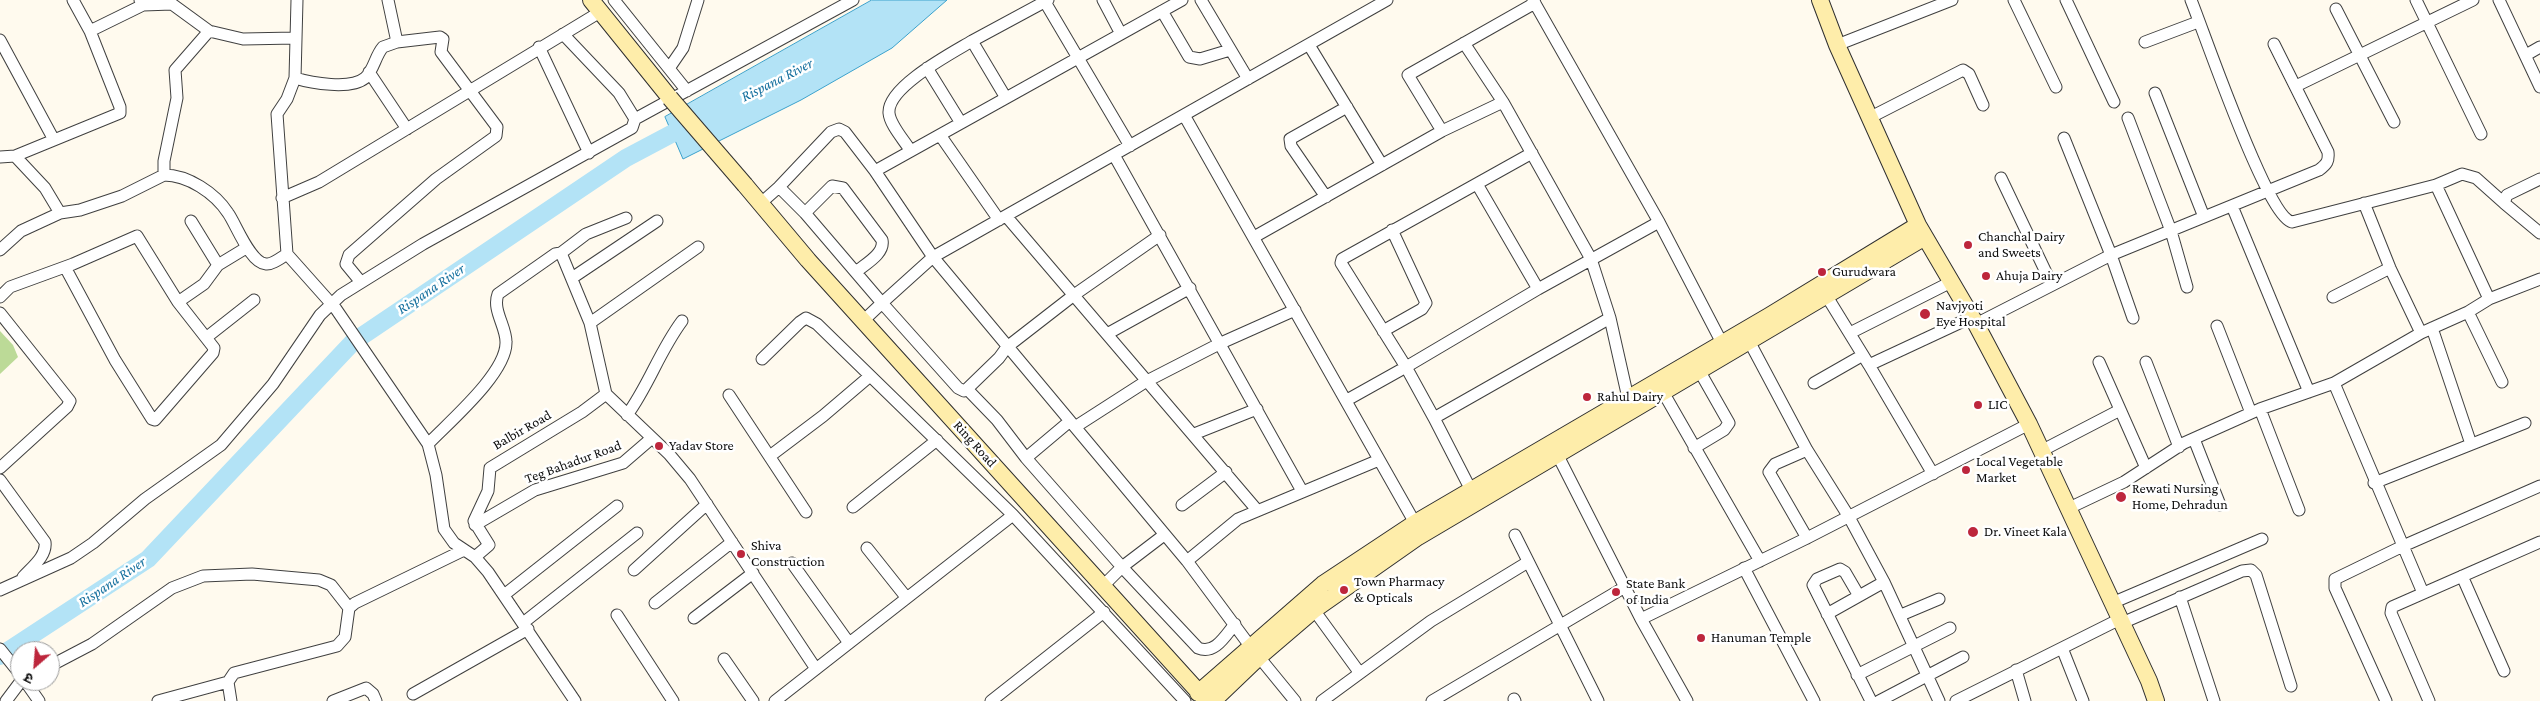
<!DOCTYPE html>
<meta charset="utf-8">
<style>
body{margin:0}
#map{position:relative;width:2540px;height:701px;overflow:hidden;background:#fffaee;font-family:"Crimson Pro","Noto Sans Devanagari",serif}
canvas{display:block}
.north{position:absolute;left:10px;top:641px;width:50px;height:50px;box-sizing:border-box;background:#fff;border:1px solid #9e9e9e;border-radius:50%;rotate:207deg;font-size:14px;font-weight:700;line-height:20px;text-align:center;color:#0d0d0d}
.north::after{content:'';display:block;margin:auto;width:18px;height:22px;background:#bd263c;clip-path:polygon(50% 0,100% 100%,50% 72%,0 100%)}
</style>
<div id="map">
<canvas width="2540" height="701"></canvas>
<div class="north">उ</div>
</div>
<script>
const g = document.querySelector('canvas').getContext('2d');
g.lineJoin = 'round';
function fill(path, color) {
  g.fillStyle = color;
  g.fill(path, 'evenodd');
}
function strokePath(path, color, width, dash) {
  g.strokeStyle = color;
  g.lineWidth = width;
  g.lineCap = dash ? 'butt' : 'round';
  g.setLineDash(dash || []);
  g.stroke(path);
}
function label(font, color, halo, rows, align = 'center') {
  g.font = font + ' "Crimson Pro",serif';
  g.lineWidth = 5;
  g.setLineDash([]);
  g.textBaseline = 'middle';
  g.strokeStyle = halo;
  g.fillStyle = color;
  for (const [text, x, y, turn = 0] of rows) {
    g.save();
    g.translate(x, y);
    g.rotate((+turn || 0) * Math.PI / 180);
    g.textAlign = isNaN(turn) ? turn : align;
    if (halo) g.strokeText(text, 0, 0);
    g.fillText(text, 0, 0);
    g.restore();
  }
}
fill(new Path2D(`
 M0,331l13,14 5,12 -18,17z`), '#bcda97');
const water = new Path2D(`
 M872,0h75l-55,48 -91,52 -118,59 -18,-42z`);
fill(water, '#b3e3f6');
strokePath(water, '#3ba1cc', 1);
strokePath(new Path2D(`
 M0,656l148,-97 205,-217 273,-184 66,-35`), '#b3e3f6', 18);
const street = new Path2D(`
 M73,0l17,31
 M297,0l-2,78 -8,21 -10,15 10,140 49,55 92,135 8,31 8,54 10,14 21,14 13,15 87,129
 M388,0l9,42
 M614,0l73,91
 M1103,0l18,34
 M1201,0l47,79
 M1533,0l126,222 63,121
 M2014,0l42,87
 M2066,0l48,102
 M2191,0c13,32 76,217 101,222l144,-37 26,-11 14,4 28,25
 M2416,0l65,134
 M2499,0l41,87
 M1045,2l85,144
 M143,5l29,-1 37,27 34,8 52,-1
 M2336,9l58,113
 M1162,11l27,46 11,2 30,-9
 M0,40l54,100
 M972,41l76,-41
 M2145,42l53,-20
 M1464,43l39,59 88,157 19,59 18,80
 M1309,45l73,120
 M1837,45l115,-45
 M539,47l50,106
 M2526,55l14,-8
 M670,67l13,-19 15,-48
 M927,68l34,55
 M369,72l38,57
 M295,78c16,5 56,12 70,0 9,-8 10,-22 18,-31l14,-5 43,-5 3,2 -2,13 56,75 -1,9 -60,43 -87,76 -3,9 14,17
 M2296,86l177,-86
 M2155,93l49,124
 M1184,115l231,408
 M1869,118l94,-48 6,4 14,31
 M2128,118l43,113 16,56
 M635,119l218,-119
 M1442,131l-34,-56 127,-72
 M940,135l59,85
 M2064,138l47,117 22,63
 M910,150c-6,-10 -20,-25 -21,-37 -2,-26 63,-60 83,-72l34,57
 M1114,155l188,336
 M15,156l105,-43v-6l-30,-76 53,-26 -3,-5
 M0,157l15,-1 30,32 15,25
 M875,171l307,-171
 M164,175c24,0 51,18 64,38 8,11 22,50 38,51 6,1 16,-7 21,-10
 M2001,178l51,107
 M2540,179l-33,16 -3,8 36,30
 M1477,184l61,105
 M2436,185l53,114
 M779,187l26,26
 M1326,197l-35,-51 -1,-7 57,-32
 M282,198l37,-16 281,-170
 M761,203l18,-16 52,-55 8,-3 6,3 30,39 58,86 254,304 63,85 45,55
 M2364,203l26,65 31,65
 M2232,206l77,186
 M1006,216l251,294
 M191,221l27,44
 M1254,237l188,-106 61,-29
 M0,250l21,-19 39,-18 20,-3 42,-14 42,-21v-14l13,-63 -2,-28 34,-39
 M561,253l25,-19 40,-16
 M856,272c9,-8 29,-18 26,-32l-39,-52 -11,-2 -27,27 77,90 -19,18
 M572,278l85,-57
 M1826,295l43,70 103,-48
 M0,297l10,-10 63,-23 64,-28 41,66 36,46 -1,5 -58,67 -3,-1 -37,-59 -50,-93
 M2333,297l57,-29
 M178,302l26,-18 14,-19 28,-17
 M2468,312l34,70
 M0,313l70,88 -3,6 -67,61
 M590,323l108,-76
 M1976,324l135,-69 208,-85c8,-6 10,-9 9,-18l-54,-108
 M2217,326l34,87
 M2432,328l39,116
 M1383,331l39,-22 4,-6 -34,-73
 M1850,333l101,-51
 M1107,334l83,-46
 M207,337l47,-37
 M1749,341l58,109 42,67 35,65 55,119
 M762,359l38,-37 6,-4 11,6 196,191 172,186
 M2099,362l47,106
 M2146,362l33,85
 M1869,365l64,109
 M1814,383l49,-28
 M2334,383l89,210
 M967,389l32,-31 8,-11 67,-52 86,-60
 M1663,392l97,169
 M729,395l77,117
 M1347,400l59,-33 -65,-104 1,-4 190,-106
 M2260,409l39,101
 M627,415c22,-30 32,-63 55,-94
 M1434,418l-28,-51 132,-78 121,-67
 M1070,421l-44,37 -29,-38 -30,-31 -3,2 -6,-3 -76,-85 51,-46 454,-257
 M1075,427l70,-45 76,-39 74,-33
 M1194,434l63,-25
 M2194,439l26,66
 M428,444c21,-22 79,-71 78,-102 0,-16 -14,-32 -8,-48l57,-40 6,-1 29,70 16,71 63,60 21,25 126,190
 M1554,448l87,171 46,82
 M1694,448l30,-18 5,-7 -33,-58
 M2041,451l79,-41
 M770,456l53,-40 47,-40
 M1026,458l96,109 76,81c17,7 27,-12 37,-24
 M0,480l45,62c2,14 -13,25 -22,35
 M2374,483l151,-60
 M1472,492l-38,-74 176,-100
 M1182,505l44,-33
 M853,507l84,-67
 M2067,509l57,-27 60,-39 76,-34 74,-26 87,-50 47,-21 21,-13 51,-20
 M475,525l60,-35 88,-27 29,-25
 M1515,535l83,166
 M1807,538l-38,-66 6,-8 32,-14
 M867,548l39,49
 M475,557l14,-12 -15,-24 14,-30 2,-23 92,-56 24,-18
 M1187,561l51,-42 141,-59
 M792,563l57,80
 M1744,568l70,133
 M634,570l73,-66
 M2462,576l42,95
 M1103,586l19,-19 42,-32
 M0,590l71,-32 22,-15 52,-44 76,-54 52,-61 47,-69 21,-20 82,-51 209,-116 3,-9 -16,-26 -56,-59
 M504,595l113,-89
 M1859,596l-14,-24 -5,-3 -23,10 -4,6 58,116
 M2180,597l34,104
 M655,603l77,-61
 M2112,603l150,-64
 M1314,610l45,62
 M1827,614l57,-32
 M617,615l56,86
 M1901,615l38,-16
 M694,618l59,-45
 M1641,619l166,-81 222,-114
 M523,623l114,-90
 M2122,623l120,-52 9,-1 5,5 35,111
 M2062,648l21,53
 M0,649l20,25
 M724,659l29,42
 M50,666l42,-22 80,-56 31,-12 49,-2 67,6 12,5 18,23
 M2016,670l9,31
 M1857,675l93,-47
 M25,681l14,20
 M413,694l115,-65
 M1514,699l1,2
 M6,701l15,-20
 M158,701l70,-19
 M231,701l-3,-19 6,-9 103,-27 8,-9 4,-29 6,-5 109,-53
 M333,701l33,-13 7,6 3,7
 M775,701l238,-186
 M991,701l113,-89
 M1322,701l109,-80 97,-59
 M1432,701l193,-114
 M1879,701l84,-44
 M1956,701l164,-82
 M2386,701l-51,-113v-9l68,-33 137,-60
 M2429,701l-38,-88 1,-6 148,-65`);
const secondary = new Path2D(`
 M591,0l79,98
 M1820,0l17,45 81,180 58,99 53,100 120,257 7,20
 M745,185l63,75 397,439
 M1198,693l125,-109 92,-61 354,-207 149,-91
 M1213,701l46,-44 55,-47 104,-73 507,-300`);
strokePath(street, '#404040', 13);
strokePath(secondary, '#2f2f2f', 18);
strokePath(street, '#fff', 11);
strokePath(secondary, '#feedaa', 16);
const secondaryBridge = new Path2D(`
 M670,98l75,87`);
strokePath(secondaryBridge, '#2f2f2f', 18, []);
strokePath(secondaryBridge, '#feedaa', 16);
for (const [x, y, r, color] of [
 [1968,245,5,"#bd263c"],
 [1822,272,5,"#bd263c"],
 [1986,276,5,"#bd263c"],
 [1925,314,6,"#bd263c"],
 [1587,397,5,"#bd263c"],
 [1978,405,5,"#bd263c"],
 [659,446,5,"#bd263c"],
 [1966,470,5,"#bd263c"],
 [2121,497,6,"#bd263c"],
 [1973,532,6,"#bd263c"],
 [741,554,5,"#bd263c"],
 [1344,590,5,"#bd263c"],
 [1616,592,5,"#bd263c"],
 [1701,638,5,"#bd263c"]
]) {
  const dot = new Path2D();
  dot.arc(x, y, r, 0, 2 * Math.PI);
  g.fillStyle = color;
  g.fill(dot);
  strokePath(dot, '#fff', 2);
}
label('14px', '#0d0d0d', '#fff', [
 ["Chanchal Dairy",1978,237],
 ["and Sweets",1978,253],
 ["Gurudwara",1832,272],
 ["Ahuja Dairy",1996,276],
 ["Navjyoti",1936,306],
 ["Eye Hospital",1936,322],
 ["Rahul Dairy",1597,397],
 ["LIC",1988,405],
 ["Yadav Store",669,446],
 ["Local Vegetable",1976,462],
 ["Market",1976,478],
 ["Rewati Nursing",2132,489],
 ["Home, Dehradun",2132,505],
 ["Dr. Vineet Kala",1984,532],
 ["Shiva",751,546],
 ["Construction",751,562],
 ["Town Pharmacy",1354,582],
 ["& Opticals",1354,598],
 ["State Bank",1626,584],
 ["of India",1626,600],
 ["Hanuman Temple",1711,638]
], 'left');
label('14px', '#0d0d0d', '#fff', [
 ["Balbir Road",522,430,-30],
 ["Ring Road",975,444,48],
 ["Teg Bahadur Road",573,462,-20]
]);
label('italic 15px', '#17719f', '#fff', [
 ["Rispana River",777,80,-27],
 ["Rispana River",431,289,-34],
 ["Rispana River",112,582,-34]
]);
</script>
